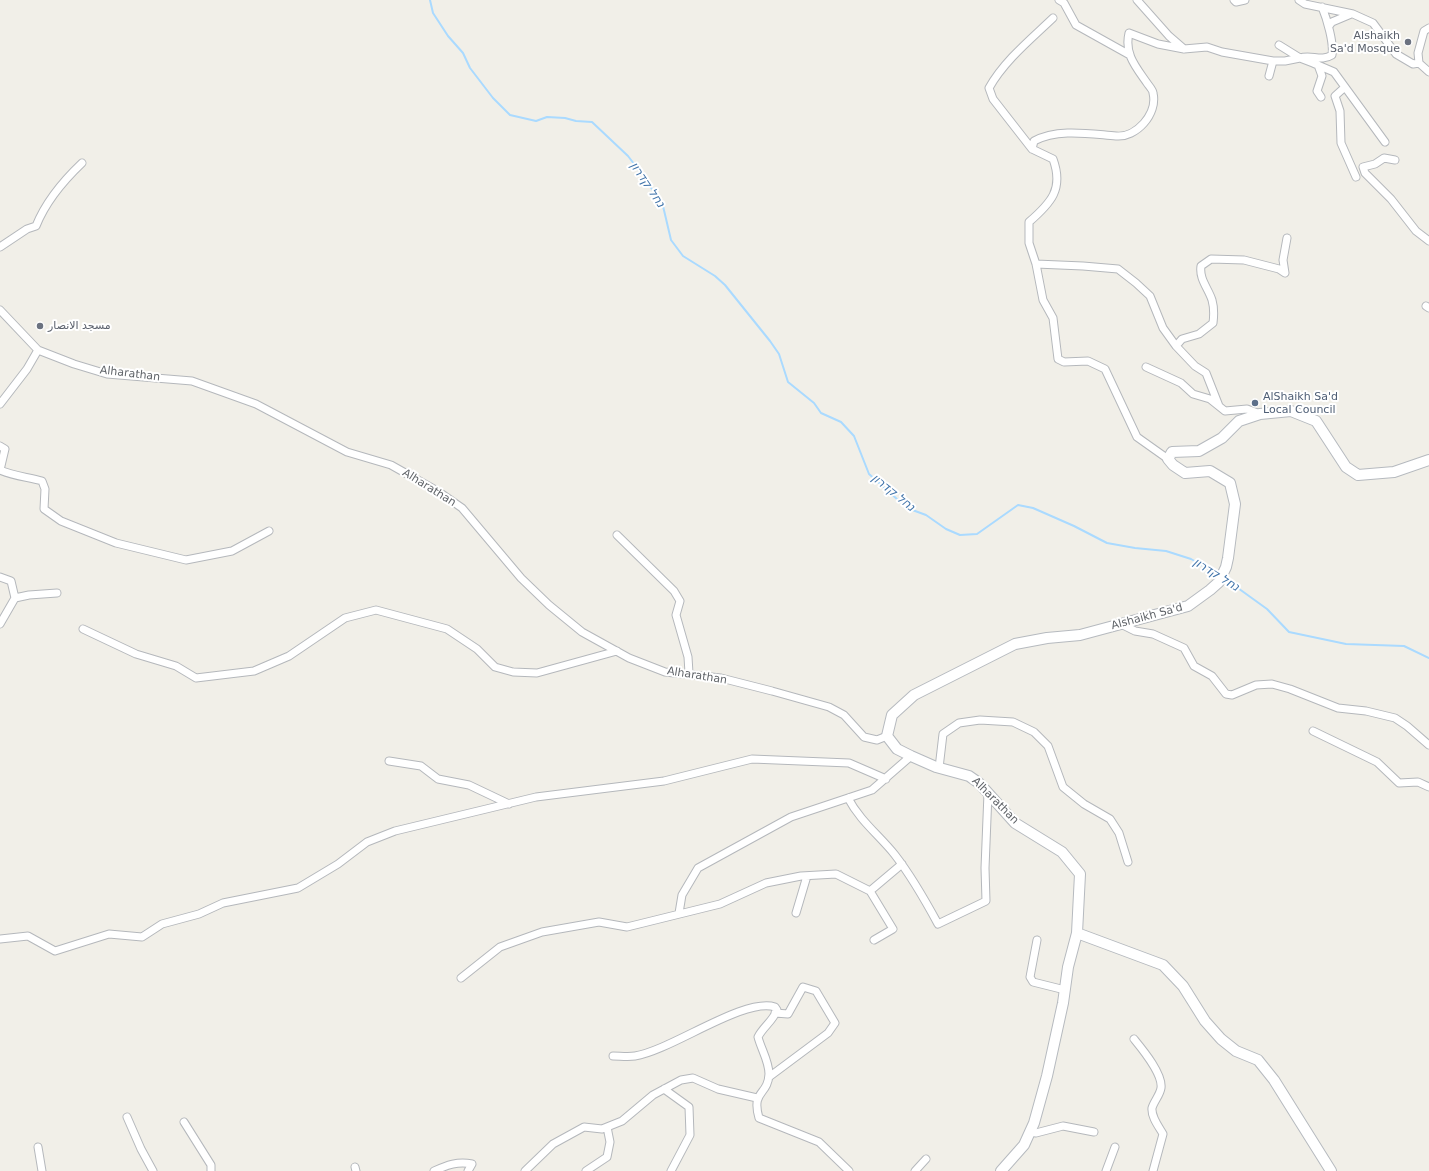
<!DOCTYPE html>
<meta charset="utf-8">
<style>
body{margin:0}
canvas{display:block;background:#f1efe8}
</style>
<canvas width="1429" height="1171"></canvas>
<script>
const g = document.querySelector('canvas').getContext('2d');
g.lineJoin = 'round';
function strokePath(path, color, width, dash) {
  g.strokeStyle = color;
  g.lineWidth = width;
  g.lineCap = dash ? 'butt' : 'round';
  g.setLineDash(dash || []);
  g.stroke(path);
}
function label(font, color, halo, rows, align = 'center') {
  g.font = font + ' "DejaVu Sans","Noto Naskh Arabic","Noto Sans Hebrew",sans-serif';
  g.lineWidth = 4;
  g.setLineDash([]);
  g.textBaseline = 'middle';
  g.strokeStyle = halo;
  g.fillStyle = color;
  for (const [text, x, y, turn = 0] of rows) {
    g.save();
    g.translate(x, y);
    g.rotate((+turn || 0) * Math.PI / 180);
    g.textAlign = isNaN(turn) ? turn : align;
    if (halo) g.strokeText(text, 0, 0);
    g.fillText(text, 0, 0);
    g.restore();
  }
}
strokePath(new Path2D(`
 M430,0l3,13 15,23 15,17 7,15 23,30 17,17 26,6 11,-4 18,1 11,3 16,1 36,34 16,21 19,29 8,34 12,16 32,20 10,9 45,56 9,13 9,28 26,21 7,10 20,9 13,14 15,38 38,34 19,7 20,14 14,6 17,-1 41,-29 15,3 41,18 33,17 28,5 31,3 25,8 28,16
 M1224,578l43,31 22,23 57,12 58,2 25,12`), '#aadaff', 2);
const street = new Path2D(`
 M1059,0l5,3 12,22 52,29
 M1137,0l32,36 15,13
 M1234,0l2,2 9,-2
 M1299,0l6,4 48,10 20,9 23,31 17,10 6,-1 -1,-10 6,-22 5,-3
 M1329,26l3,-4 19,-8
 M1279,45l21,13c11,-4 21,4 32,-3 2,-12 -5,-36 -10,-48
 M1419,63l10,9
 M1318,65l4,11 -5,15 4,6
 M1269,76l4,-15
 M1345,87l-10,9 5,15 1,32 15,34
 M1032,149l-39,-50 -4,-11c15,-27 42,-49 64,-70
 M1395,160l-11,-2 -9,6 -12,3 2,6 26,26 25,32 13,10
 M0,247l27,-18 9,-3c10,-25 26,-44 46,-63
 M1036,264l47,2 35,3 18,14 14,13 13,32 13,18 19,20 11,7 13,33
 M1426,306l3,2
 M0,310l38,40 36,14 33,10 85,7 64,23 91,48 44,13 48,27 23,16 59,70 28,27 33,27 47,26 36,14 56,6 51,13 57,16 15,8 20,22 13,3 10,-4
 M1176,346l6,-7 17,-5 14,-11c1,-8 1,-16 -1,-23 -4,-12 -13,-21 -11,-34l10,-7 33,1 35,9 6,4 -2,-13 4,-22
 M1146,367l35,16 12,11 17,5 15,12 22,-2 13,5
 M0,404l27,-35 11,-19
 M0,446l5,3 -5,21c13,6 28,7 42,11l3,8 -1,20 17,12 55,22 70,17 46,-9 37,-20
 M1168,459l-31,-22 -32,-68 -17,-8 -24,1 -6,-3 -5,-41 -10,-18 -7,-36 -7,-21v-21c22,-19 35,-33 24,-63l-21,-10 2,-8c24,-13 56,-7 82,-5 20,2 42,-22 37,-43 0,-3 -4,-7 -6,-10 -11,-16 -23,-29 -18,-50l29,11 26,5 23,-2 15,5 51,9h12l15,-3 13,5 21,9 51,70
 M617,535l57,56 6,10 -4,14 12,42 1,16
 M0,577l11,4 4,17 -15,26
 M15,598l14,-3 28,-2
 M1121,624l14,7 18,3 31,14 10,18 18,10 14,18 6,1 24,-10 16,-1 18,5 48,19 28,3 29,7 12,8 22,19
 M83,629l53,25 40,12 20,12 58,-7 35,-15 56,-38 31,-8 71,19 30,20 18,18 18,5 24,1 80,-22
 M1313,731l64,31 22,21 19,-1 11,5
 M389,761l32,5 17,13 31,6 40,19
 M939,768l4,-34 16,-11 21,-3 33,2 21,10 14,14 15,41 21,17 26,15 9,14 9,29
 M848,798c12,23 32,38 47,57 17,22 30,45 43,69l48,-23 -1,-33 3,-75
 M870,891l23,38 -19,11
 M679,913l3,-18 16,-27 93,-51 81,-27 39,-34
 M796,913l11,-37
 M0,939l28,-3 27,15 54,-17 33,3 20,-13 37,-10 24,-11 75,-15 40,-24 29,-22 28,-11 141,-34 128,-16 88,-22 97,4 37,16
 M1037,940l-7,37 3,5 32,8
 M461,978l39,-31 42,-15 57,-10 28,5 93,-23 46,-21 35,-7 35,-2 34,17 32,-27
 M1134,1039c9,11 29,35 27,49 -1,7 -7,13 -9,20 -1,9 7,19 11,26l-10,37
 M613,1056c7,0 15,1 22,0 37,-6 109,-59 140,-49l2,3c-4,11 -14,17 -19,27 3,12 11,24 11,37 -1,22 -18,16 -10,44l60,24 30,29
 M769,1077l59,-44 7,-10 -19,-32 -13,-4 -15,27 -13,-1
 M664,1089l25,18 1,28 -19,36
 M127,1117l14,32 12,22
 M184,1122l27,43v6
 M1030,1132l6,1 27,-7 31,6
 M38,1147l4,24
 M355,1167l1,4
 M434,1171c13,-6 24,-10 38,-7l-4,7
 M525,1171l28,-27 31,-17 18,2 20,-8 31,-26 28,-15 12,-2 25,11 39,9
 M586,1171l21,-14 3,-15 -3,-15
 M915,1171l11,-12
 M1106,1171l9,-24`);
const secondary = new Path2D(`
 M1077,933l86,32 20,21 22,35 16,18 15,12 22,9 16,20 57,91
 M1001,1171l23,-26 10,-22 13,-47 16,-73 5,-36 9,-34 3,-59 -18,-22 -47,-29 -36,-40 -10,-7 -33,-9 -25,-11 -14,-7 -10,-13 5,-21 22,-20 101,-51 32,-6 33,-3 108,-29 22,-16 9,-8 7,-15 2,-9 7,-54 -5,-21 -20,-12 -25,2 -12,-8 -5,-6 4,-7 27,-1 23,-13 17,-17 21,-7 31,-3 25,10 30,46 12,8 36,-3 35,-12`);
strokePath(street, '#b5b8bc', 9);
strokePath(secondary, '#b6babf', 12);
strokePath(street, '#fff', 7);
strokePath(secondary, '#fff', 10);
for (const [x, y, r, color] of [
 [1408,42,4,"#6b7280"],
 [40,326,4,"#6b7280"],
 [1255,403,4,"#5c6f8a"]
]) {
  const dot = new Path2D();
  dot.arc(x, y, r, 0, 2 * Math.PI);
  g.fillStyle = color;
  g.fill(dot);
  strokePath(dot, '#fff', 1.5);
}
label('11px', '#5b616d', '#fff', [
 ["Alshaikh",1400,36],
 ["Sa'd Mosque",1400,49],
 ["مسجد الانصار",48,326,"left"]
], 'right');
label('11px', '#5f6368', '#fff', [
 ["Alharathan",130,374,7],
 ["Alharathan",429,488,32],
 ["Alshaikh Sa'd",1147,617,-15],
 ["Alharathan",697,676,9],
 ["Alharathan",995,801,45]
]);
label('11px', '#4e5e75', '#fff', [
 ["AlShaikh Sa'd",1263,397],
 ["Local Council",1263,410]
], 'left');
label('italic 12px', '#4174aa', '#fff', [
 ["נחל קדרון",647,185,56],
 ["נחל קדרון",893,493,39],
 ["נחל קדרון",1216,575,32]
]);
</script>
